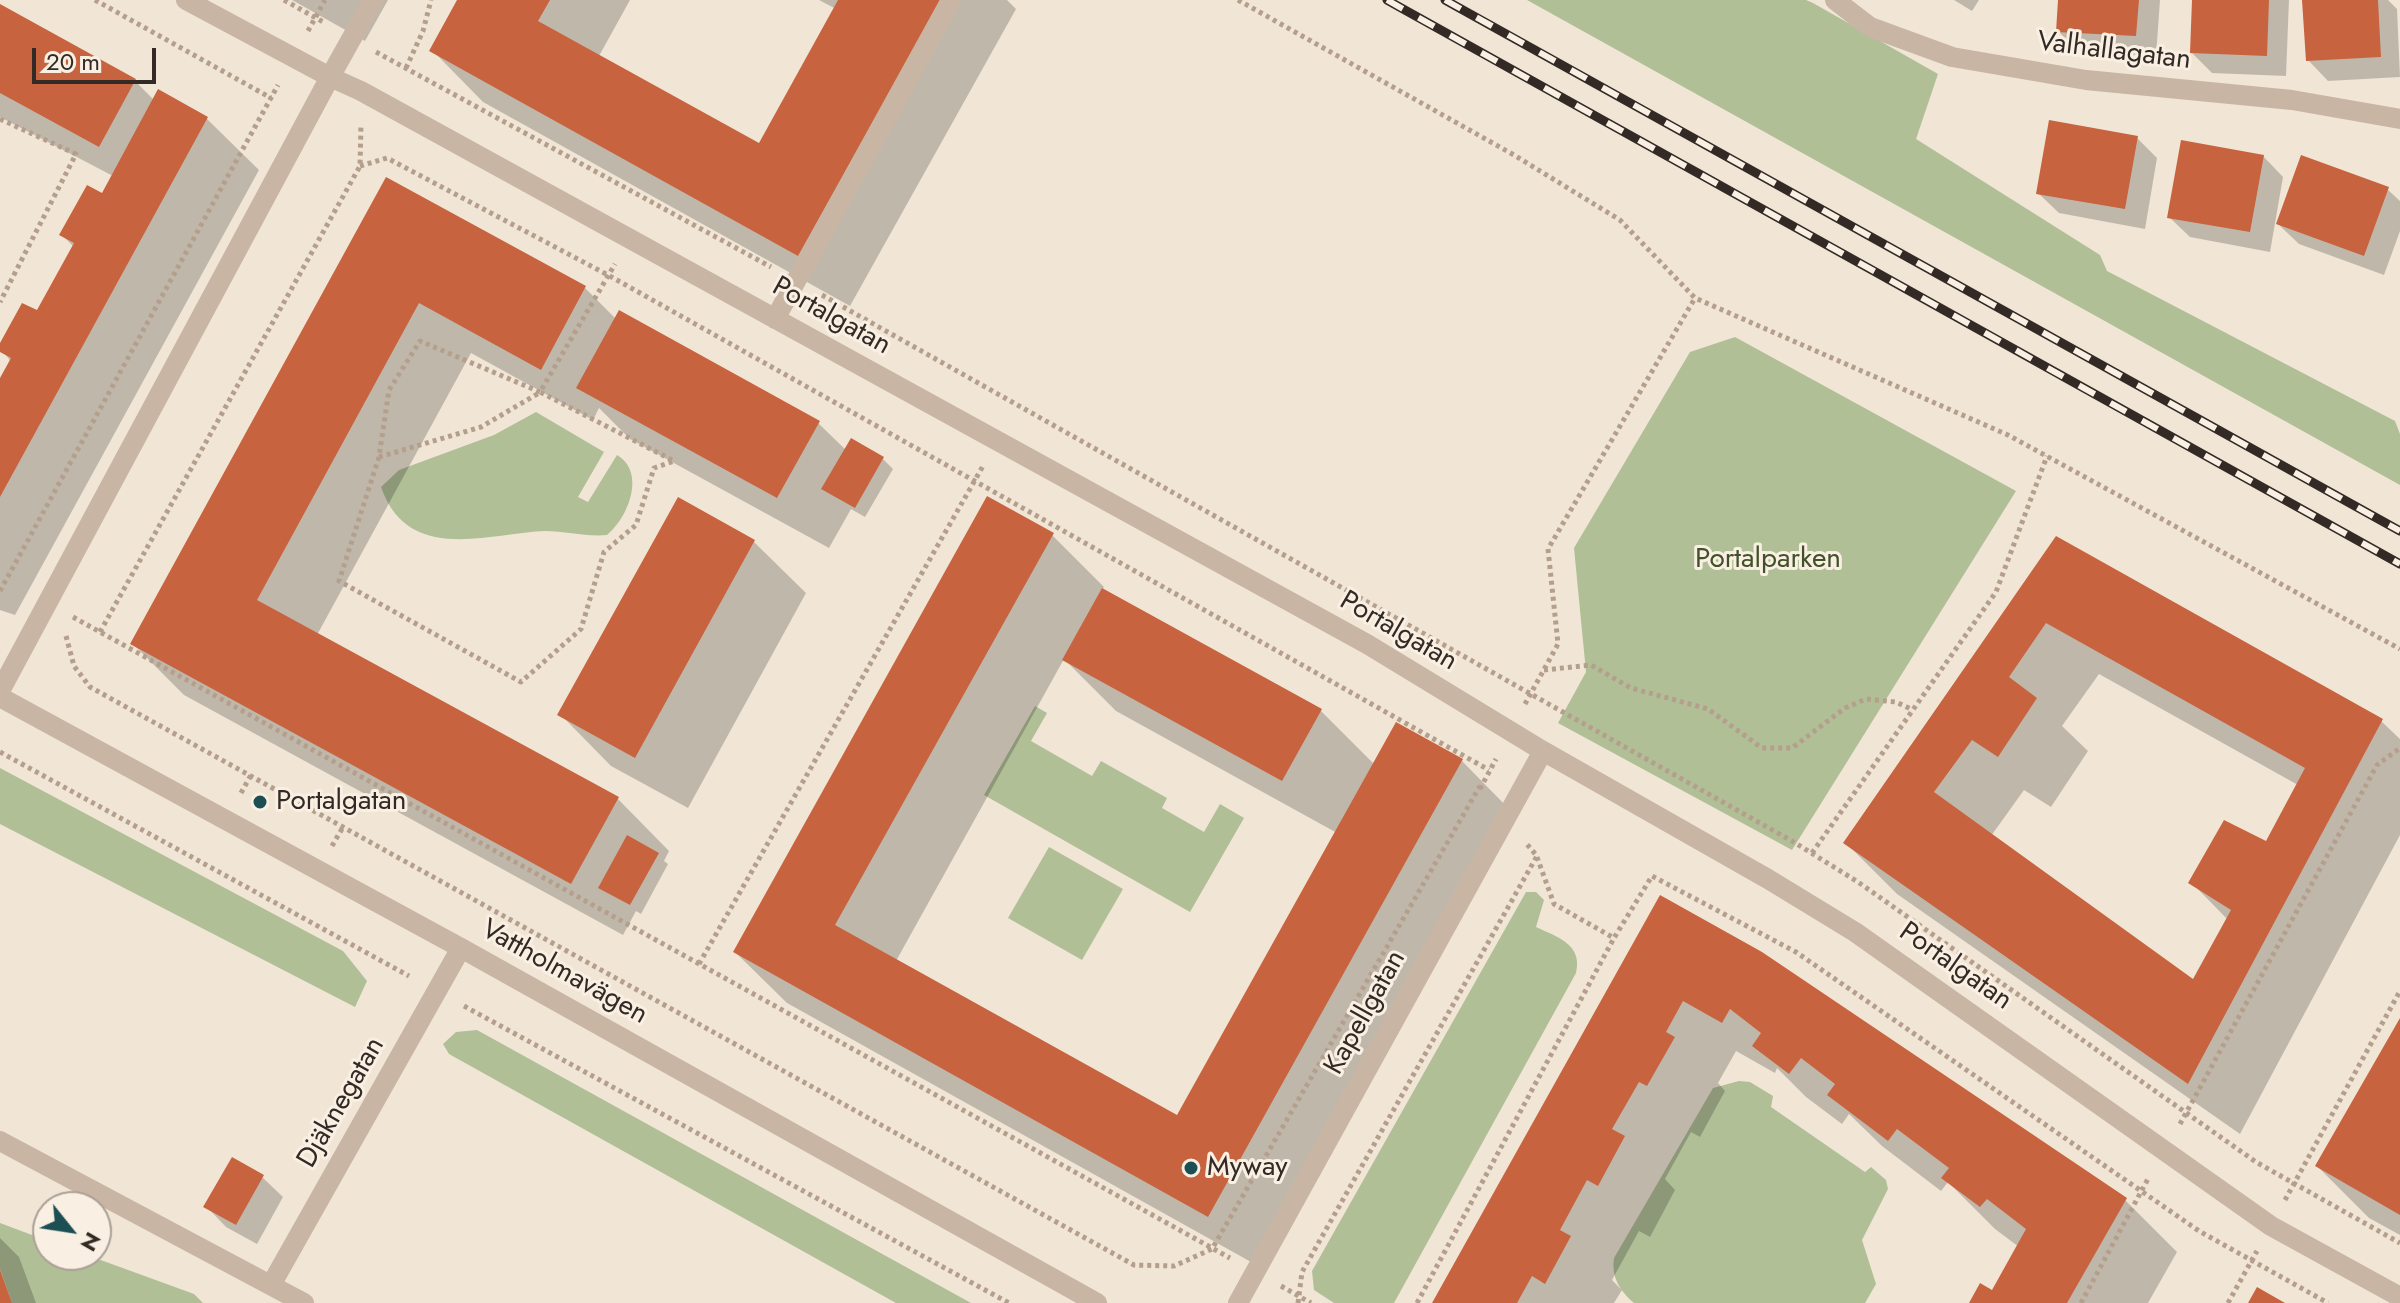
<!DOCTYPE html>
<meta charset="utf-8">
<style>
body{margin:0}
#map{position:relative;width:2400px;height:1303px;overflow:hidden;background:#f1e5d6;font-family:Jost,sans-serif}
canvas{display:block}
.north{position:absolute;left:32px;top:1191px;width:80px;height:80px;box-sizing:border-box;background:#f9efe2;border:2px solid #aaa096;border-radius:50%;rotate:120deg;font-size:22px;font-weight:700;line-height:32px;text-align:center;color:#332a25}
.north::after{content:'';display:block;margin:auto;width:28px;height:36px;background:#1b4f54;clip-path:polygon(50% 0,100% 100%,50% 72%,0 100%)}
.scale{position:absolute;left:32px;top:48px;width:124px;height:36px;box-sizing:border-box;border:4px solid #332a25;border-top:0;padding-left:10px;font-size:24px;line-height:28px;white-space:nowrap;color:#332a25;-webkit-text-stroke:6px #f9efe2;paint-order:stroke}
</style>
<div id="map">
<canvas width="2400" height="1303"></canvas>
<div class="north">N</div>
<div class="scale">20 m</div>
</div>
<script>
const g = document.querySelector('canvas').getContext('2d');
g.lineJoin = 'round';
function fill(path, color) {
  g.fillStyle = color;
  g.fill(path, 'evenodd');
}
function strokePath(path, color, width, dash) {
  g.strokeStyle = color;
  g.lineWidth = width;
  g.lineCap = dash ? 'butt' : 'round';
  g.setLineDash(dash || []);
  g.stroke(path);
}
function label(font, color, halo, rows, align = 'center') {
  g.font = font + ' Jost,sans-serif';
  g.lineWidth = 6;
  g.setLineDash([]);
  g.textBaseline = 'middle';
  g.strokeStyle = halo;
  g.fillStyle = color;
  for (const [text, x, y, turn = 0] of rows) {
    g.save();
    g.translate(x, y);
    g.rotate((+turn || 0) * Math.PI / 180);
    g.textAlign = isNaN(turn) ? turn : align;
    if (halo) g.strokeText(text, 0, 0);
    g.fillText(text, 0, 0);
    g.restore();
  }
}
fill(new Path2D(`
 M1527,0h279l7,3 125,71 -22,65 184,116 7,16 288,150 5,13v51z
 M1735,337l281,154 -224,359 -234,-127 28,-51 -12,-124 116,-196z
 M536,412l68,40 -26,45 10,5 29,-47c29,17 12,62 -10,80 -21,2 -41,-4 -62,-4 -56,2 -137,34 -164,-44l18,-17 95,-35z
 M1035,706l12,7 -16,28 61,35 9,-15 66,37 -5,10 42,24 16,-28 24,14 -54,94 -206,-117z
 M0,768l343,183 24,30 -12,26 -355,-183z
 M1049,847l74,42 -41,71 -74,-42z
 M1526,892h10l8,8 -8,27c21,10 47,17 40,46l-182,330h-60l-20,-13 -2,-19z
 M477,1030l494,273h-75l-447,-249 -6,-10 13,-12z
 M1739,1081l11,1 23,14 -2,11 94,65 6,-5 15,13 2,9 -26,51 14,44 -11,19h-231c-14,-12 -23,-26 -20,-45l99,-170z
 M0,1223l48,18v14h39l107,39 9,9h-191l-12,-34z`), '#b1bf97');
fill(new Path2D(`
 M292,0h96l-23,41z
 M460,0h170l-31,56 160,90 77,-137 -17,-9h188l9,9 -166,297 -367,-204 -51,-52z
 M1954,0h25l-7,11z
 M2060,0h100l-4,56 -78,-5 -20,-20z
 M2194,0h95l-3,76 -74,-3 -20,-20z
 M2304,0h84l9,9 3,68 -72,4 -20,-21z
 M0,6l134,74 20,20 5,-8 48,27 52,51 -244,445 -15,-5v-228l11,-20 -11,-15 37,-34 37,-66 -12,-12 40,-40 11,-19 -113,-59z
 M2137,138l20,20 -12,71 -86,-16 -21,-20z
 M2263,156l20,21 -13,75 -80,-15 -21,-20z
 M387,180l198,108 31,31 202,104 28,27 37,9 10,10 -28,48 -14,-8 -22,39 -199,-109 -31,-31 -6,12 -122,-67 -154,282 301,164 51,52 -5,10 4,3 -27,50 -5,-3 -13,24 -439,-240 -51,-51z
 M2387,189l13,12v30l-16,44 -85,-31 -21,-20z
 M679,500l75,42 52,51 -118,215 -77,-42 -51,-52z
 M1052,535l52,52 -2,3 218,120 55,55 87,-4 51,52 -253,454 -473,-264 -52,-51zM1064,659l52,52 221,122 -159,285 -282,-157z
 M2057,539l324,182 19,18v96l-160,299 -343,-240 -52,-52zM2099,674l199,111 -32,58 -75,39 37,38 -34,62 -203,-146 33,-46 27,17 37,-56 -26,-25z
 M1661,898l464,302 52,52 -29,51h-177l22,-11 26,-45 -24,-18 -47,-47 -7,9 -59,-45 -33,-32 -7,10 -36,-27 -29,-29 -2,5 -39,-22 -18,32 7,8 -25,46 -9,-5 -26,47 10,11 -25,47 -11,-6 -27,49 10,10 -8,13h-180z
 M2400,1022v213l-31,-17 -52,-52z
 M262,1177l21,20 -26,47 -31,-17 -20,-21z
 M0,1238l19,19 17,46h-36z`), '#0003');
fill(new Path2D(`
 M457,0h93l-12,21 221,122 79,-143h103l-143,256 -369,-205z
 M2058,0h81l-3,36 -80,-4z
 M2192,0h77l-2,56 -77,-3z
 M2302,0h76l3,57 -75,4z
 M0,4l136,75 -37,68 -99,-54z
 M158,89l50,28 -208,380v-119l11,-20 -11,-6v-9l22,-40 15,7 37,-67 -15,-8 28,-50 15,8z
 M2049,120l89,16 -13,73 -89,-15z
 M2181,140l83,15 -14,77 -83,-14z
 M2301,155l88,32 -25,69 -88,-32z
 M386,177l200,109 -45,84 -122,-67 -162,297 362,197 -48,87 -441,-240z
 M619,310l201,111 -43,77 -201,-110z
 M851,438l33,19 -29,51 -34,-19z
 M987,496l67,37 -219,392 342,190 219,-393 67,37 -255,458 -475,-265z
 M678,497l77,43 -120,218 -78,-43z
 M2056,536l327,183 -195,365 -345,-241zM2046,623l259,145 -39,73 -42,-21 -36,63 43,27 -38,69 -259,-187 38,-52 26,17 39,-59 -28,-21z
 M1102,588l220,121 -40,72 -220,-121z
 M627,835l32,18 -29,52 -32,-17z
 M1660,895l102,57 365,246 -60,105h-98l11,-20 12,7 34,-61 -39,-30 -7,8 -39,-29 8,-10 -52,-39 -9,12 -61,-46 8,-11 -34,-26 -12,16 -37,-28 9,-13 -31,-24 -8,14 -39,-22 -17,31 9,5 -28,49 -8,-4 -27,47 13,7 -27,50 -11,-6 -27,50 11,6 -26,48 -13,-8 -15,27h-85z
 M2400,1018v197l-85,-49z
 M232,1157l32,18 -28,50 -33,-18z
 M0,1270l12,33h-12z
 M2257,1287l28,16h-37z`), '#c7633e');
strokePath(new Path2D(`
 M95,0l176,98
 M284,0l41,23
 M1238,0l276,155 106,65 75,78 313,137 392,214
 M308,31l17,-31
 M376,52l395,215
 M406,68l17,-37 8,-31
 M0,119l76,35 -76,148
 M360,166l27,-8 221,117 881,495
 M822,295l970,546 66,41 398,280 144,81
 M540,392l-120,-51 -31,49 -10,67 -40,124 182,101 60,-53 23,-77 32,-27 18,-57 20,-7 -134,-69 75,-128
 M379,457l102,-30 58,-34
 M0,591l278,-506
 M73,617l1157,641
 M100,632l260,-466 1,-42
 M66,636l8,30 16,21 1044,578 40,1 38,-17 268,-463
 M1544,670l47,-5 40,23 77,21 54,39h30l53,-40 21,-9 30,3 17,8
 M1525,704l33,-60 -10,-95 147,-251
 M0,752l409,224
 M1480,789l16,-30
 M241,793l10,-18
 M332,846l11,-19
 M1812,853l184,-261 51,-136
 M1537,857l17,47 60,34 38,-62 144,76 403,279 129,72
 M699,964l284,-498
 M464,1006l545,297
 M2180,1124l197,-359 23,-17
 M2285,1200l115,-209
 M1281,1286l30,17
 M1298,1303l4,-31 235,-416 -12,-14
 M1417,1303l197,-365
 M2081,1303l68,-126
 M2228,1303l29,-52`), '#b49f8d', 5, [4, 4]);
strokePath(new Path2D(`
 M186,0l144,77 43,-77
 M1835,0l35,27 82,30 134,23 206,20 108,19
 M775,319l176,-319
 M0,691l330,-614 31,14 1006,553 176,107 225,128 87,53 416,294 129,71
 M0,697l461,251 636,355
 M0,1141l304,162
 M271,1285l190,-337
 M1238,1303l305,-552`), '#c8b5a3', 20);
const rail = new Path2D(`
 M1387,0l1013,564
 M1445,0l955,531`);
strokePath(rail, '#332a25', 9);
strokePath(rail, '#f9efe2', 6, [18]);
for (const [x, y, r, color] of [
 [260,802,8,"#1b4f54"],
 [1191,1168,8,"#1b4f54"]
]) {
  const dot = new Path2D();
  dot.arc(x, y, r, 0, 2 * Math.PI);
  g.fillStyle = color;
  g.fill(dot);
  strokePath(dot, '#f9efe2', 3);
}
label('28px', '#332a25', '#f9efe2', [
 ["Valhallagatan",2114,52,7],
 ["Portalgatan",831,317,29],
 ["Portalgatan",1398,632,30],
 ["Portalgatan",1955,967,35],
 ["Vattholmavägen",564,973,29],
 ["Kapellgatan",1366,1013,-61],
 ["Djäknegatan",342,1103,-60]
]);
label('28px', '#415129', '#f9efe2', [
 ["Portalparken",1768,560]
]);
label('28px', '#332a25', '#f9efe2', [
 ["Portalgatan",276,802],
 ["Myway",1207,1168]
], 'left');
</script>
